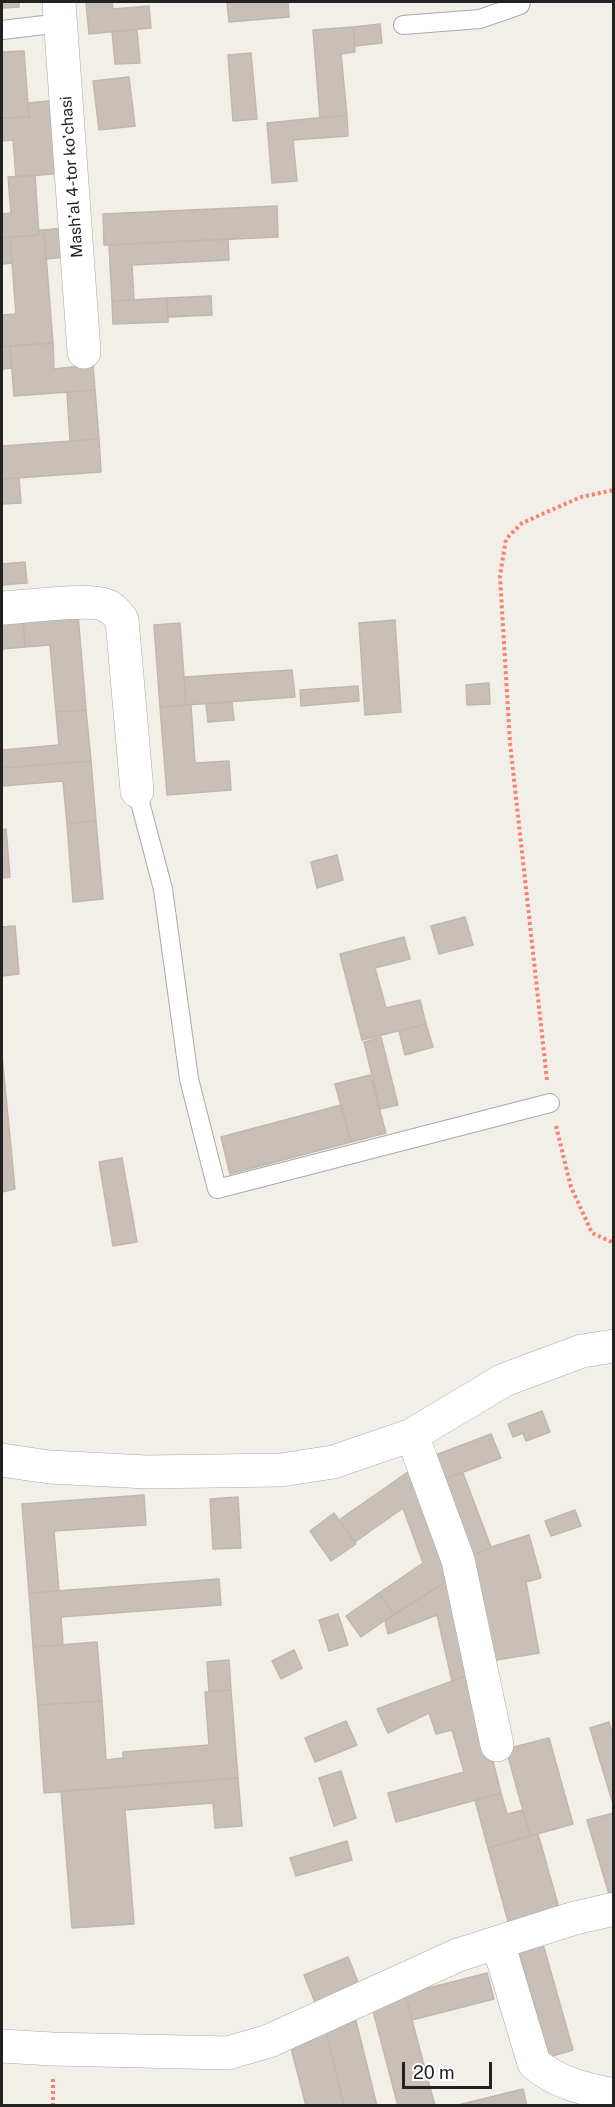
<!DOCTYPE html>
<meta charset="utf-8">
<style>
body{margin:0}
#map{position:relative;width:615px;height:2107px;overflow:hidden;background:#f2efe9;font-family:"Public Sans",sans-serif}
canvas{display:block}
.frame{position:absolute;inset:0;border:3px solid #222;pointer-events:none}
.scale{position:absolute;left:402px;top:2062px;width:90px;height:27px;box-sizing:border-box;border:3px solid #222;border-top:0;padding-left:8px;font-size:18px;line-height:21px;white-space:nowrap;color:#222;-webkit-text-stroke:4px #fff;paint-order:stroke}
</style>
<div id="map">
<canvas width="615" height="2107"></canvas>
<div class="frame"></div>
<div class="scale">20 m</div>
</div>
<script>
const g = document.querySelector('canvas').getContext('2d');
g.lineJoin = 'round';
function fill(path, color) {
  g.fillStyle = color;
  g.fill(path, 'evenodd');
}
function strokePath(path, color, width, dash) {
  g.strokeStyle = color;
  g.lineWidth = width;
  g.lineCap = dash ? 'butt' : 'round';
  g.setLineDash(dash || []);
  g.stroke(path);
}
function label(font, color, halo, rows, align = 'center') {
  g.font = font + ' "Public Sans",sans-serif';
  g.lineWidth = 6;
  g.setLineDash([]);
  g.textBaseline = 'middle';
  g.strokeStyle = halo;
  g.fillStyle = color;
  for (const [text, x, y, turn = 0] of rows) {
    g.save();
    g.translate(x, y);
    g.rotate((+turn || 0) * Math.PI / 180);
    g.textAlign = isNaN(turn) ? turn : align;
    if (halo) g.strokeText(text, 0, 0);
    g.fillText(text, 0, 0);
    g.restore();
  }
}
const building = new Path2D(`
 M2,2h17v5l-17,1z
 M86,2h26l1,7 36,-3 2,22 -62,6z
 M227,2h61l1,15 -60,5z
 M380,24l2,19 -27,3 -2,-19z
 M353,27l2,25 -14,2 6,61 -27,3 -7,-88z
 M137,30l3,33 -25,1 -3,-33z
 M24,51l5,66 -27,1v-66z
 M251,53l6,66 -24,2 -5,-66z
 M129,77l6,49 -36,4 -6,-49z
 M59,100l6,73 -49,4 -3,-37 -11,1v-23l27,-1 -1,-14z
 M347,115l1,21 -55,4 4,41 -25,2 -5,-60z
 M35,175l4,60 -37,3v-24l9,-1 -3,-36z
 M277,206l1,31 -174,8 -1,-31z
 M64,228l2,29 -20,2 -2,-29z
 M39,230h5l9,113 -51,4v-32l14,-1 -6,-77 29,-2z
 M10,237l2,26 -10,1v-26z
 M228,239l1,21 -97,5 2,35 -22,1 -3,-56z
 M211,296l1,19 -44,2 -1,-19z
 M167,298l1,24 -55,2 -1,-23z
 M53,343l1,26 39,-4 2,25 -81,6 -4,-50z
 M10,346l2,22 -10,1v-22z
 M95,390l4,49 -29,2 -3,-49z
 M99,439l2,33 -99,7v-33z
 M19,478l2,25 -19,1v-25z
 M25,562l2,21 -25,2v-21z
 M78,614l8,96 -30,2 -6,-67 -25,2 -2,-28z
 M23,619l2,28 -23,2v-28z
 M395,620l6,92 -36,3 -6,-92z
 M180,623l6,82 -26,2 -6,-82z
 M292,670l3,27 -109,8 -2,-28z
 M489,683l1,21 -23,1 -1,-20z
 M358,686l1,15 -58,5 -1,-16z
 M232,702l2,18 -26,2 -2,-18z
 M191,705l4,58 34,-2 2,29 -64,5 -7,-88z
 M86,710l5,51 -89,7v-18l57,-5 -3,-33z
 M91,761l5,60 -29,3 -4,-43 -61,5v-18z
 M96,821l7,78 -30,3 -6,-78z
 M6,829l4,48 -8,1v-48z
 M337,855l6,25 -26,8 -6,-26z
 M465,917l8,28 -34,9 -8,-28z
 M15,926l4,48 -17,2v-49z
 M404,937l6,22 -35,9 11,40 34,-8 6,24 -64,16 -22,-86z
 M426,1024l7,23 -28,8 -6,-24z
 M381,1037l17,68 -18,4 -16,-67z
 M2,1055l13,134 -13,3z
 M370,1075l16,58 -35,9 -16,-58z
 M341,1105l10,37 -121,32 -9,-37z
 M122,1158l15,84 -24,4 -14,-84z
 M542,1411l8,21 -24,9 -3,-8 -10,4 -5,-13z
 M491,1434l10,24 -59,22 -9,-24z
 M412,1469l38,110 -56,35 -15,-21 44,-30 -20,-55 -48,34 -16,-22z
 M463,1473l28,74 -20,9 -29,-76z
 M144,1495l2,30 -92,6 5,60 -30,2 -7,-89z
 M238,1497l3,51 -28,1 -3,-50z
 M575,1510l6,16 -30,10 -6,-15z
 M334,1513l22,31 -25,17 -21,-30z
 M529,1535l12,43 -15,4 13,71 -49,8 -19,-105 20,-9z
 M219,1579l2,26 -160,12 2,28 -30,2 -4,-54z
 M450,1579l21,95 -19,7 -15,-66 -49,19 -3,-13z
 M379,1593l15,21 -33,23 -15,-21z
 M338,1614l10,31 -19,6 -10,-31z
 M97,1642l5,59 -64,4 -5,-58z
 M294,1650l8,18 -21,11 -9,-18z
 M229,1660l2,30 -22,1 -2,-29z
 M471,1674l30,119 -105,29 -8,-29 76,-21 -12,-42 -16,4 -7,-21 -41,20 -11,-24z
 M231,1690l7,88 -194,15 -6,-88 64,-4 4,59 17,-2v-6l86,-7 -4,-53z
 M346,1721l11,24 -42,17 -10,-24z
 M609,1722l5,17v68l-24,-79z
 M549,1738l24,86 -43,12 -24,-87z
 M341,1771l15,47 -22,8 -15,-48z
 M238,1778l4,48 -27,2 -2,-25 -88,7 9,114 -62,4 -11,-137z
 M501,1793l6,21 16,-4 7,26 -42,12 -13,-48z
 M614,1813v80l-5,1 -22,-74z
 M538,1834l23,81 -51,14 -22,-81z
 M347,1841l5,19 -56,16 -6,-18z
 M543,1944l30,106 -24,7 -30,-106z
 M348,1957l12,30 -44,18 -12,-30z
 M487,1973l7,26 -82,21 -7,-26z
 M405,1994l30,112h-37l-27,-103z
 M356,2021l21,85h-33l-19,-78z
 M325,2028l19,78h-38l-15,-58z
 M523,2089l4,17h-73z`);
fill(building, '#c7bfb8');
strokePath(building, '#c4b6ab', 1.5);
const lane = new Path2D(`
 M403,25l77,-6 40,-14 1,-3
 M2,30l59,-7
 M137,791l26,98 26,190 28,110 333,-86`);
const street = new Path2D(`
 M59,2l25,350
 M2,608c20,-1 87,-10 103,-3 8,3 12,8 17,15l15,171
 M412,1435l46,125 39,185
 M2,1460l47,7 98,5 134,-2 52,-8 79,-27 92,-55 78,-29 32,-5
 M498,1943l36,120c23,20 50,26 80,32
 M2,2046l50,3 176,4 41,-12 189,-86 117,-37 39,-9`);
strokePath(lane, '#a9a9a9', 20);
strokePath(street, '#a9a9a9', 34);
strokePath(new Path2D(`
 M547,1080l-37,-337 -10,-167 6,-37 16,-16 59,-26 33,-7
 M556,1126l15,61 21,46 22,10
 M53,2079v27`), '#fa8072', 4, [3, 3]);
strokePath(lane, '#fff', 18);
strokePath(street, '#fff', 33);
label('16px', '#222', '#fff', [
 ["Mashʼal 4-tor koʼchasi",72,177,-94]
]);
</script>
